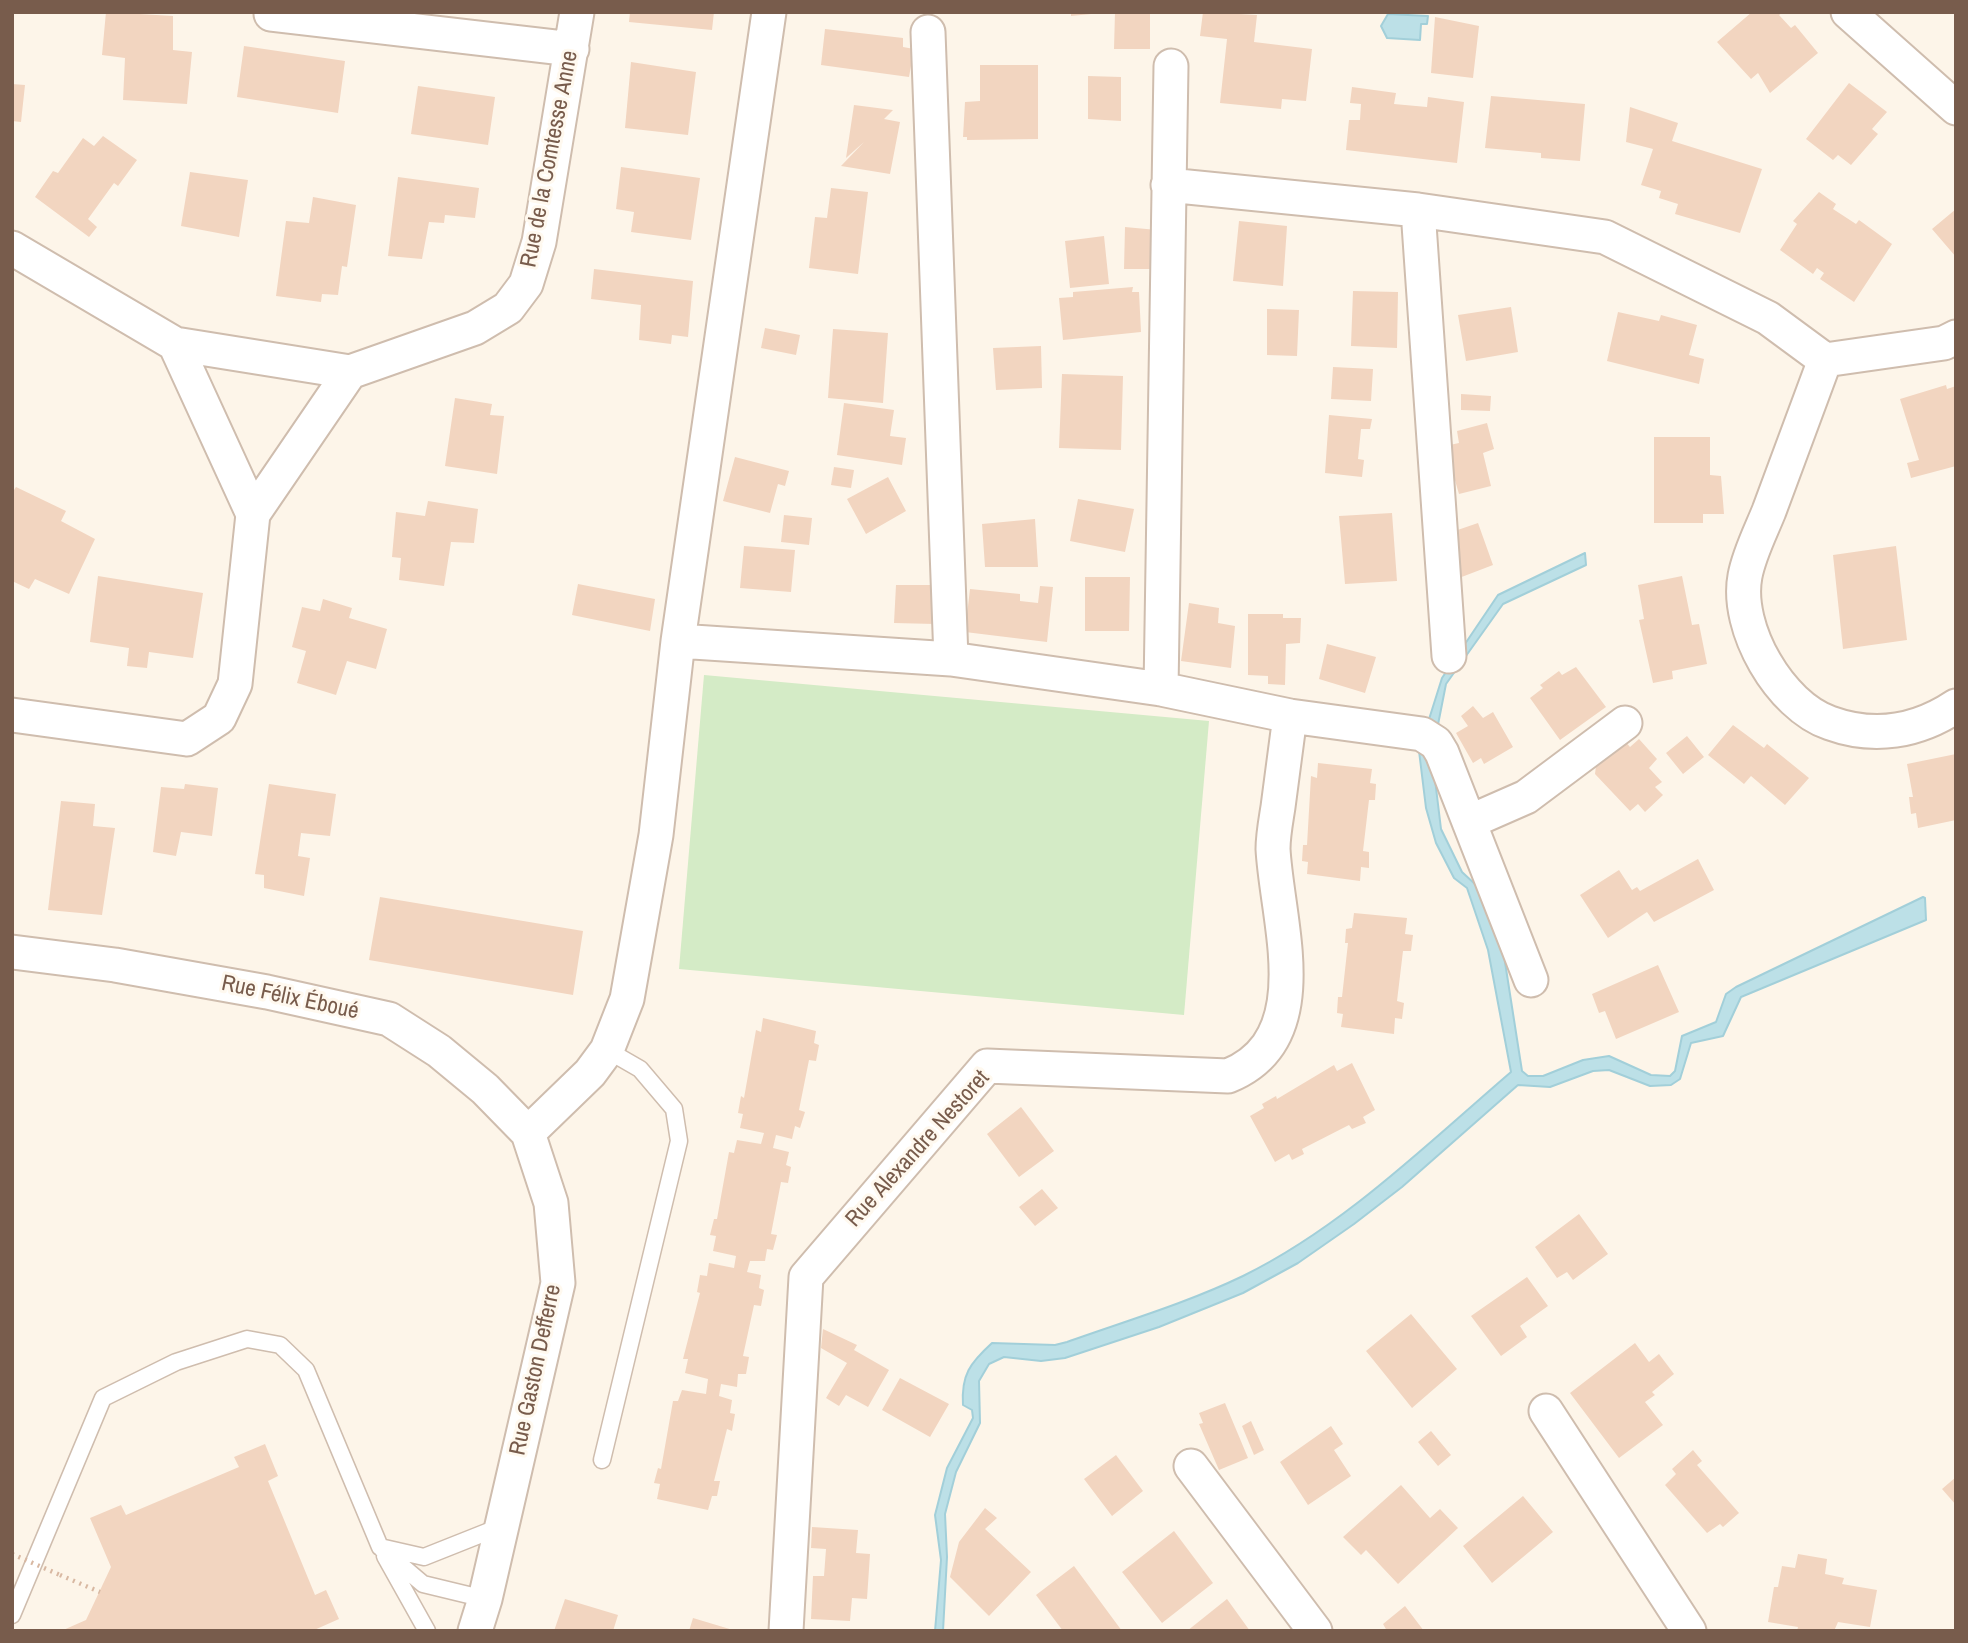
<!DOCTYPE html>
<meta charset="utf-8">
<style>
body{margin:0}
#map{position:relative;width:1968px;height:1643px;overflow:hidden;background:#fdf5e9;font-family:"Archivo Narrow",sans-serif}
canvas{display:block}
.frame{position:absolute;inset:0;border:14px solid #785c4c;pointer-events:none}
</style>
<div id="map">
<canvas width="1968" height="1643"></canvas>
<div class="frame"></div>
</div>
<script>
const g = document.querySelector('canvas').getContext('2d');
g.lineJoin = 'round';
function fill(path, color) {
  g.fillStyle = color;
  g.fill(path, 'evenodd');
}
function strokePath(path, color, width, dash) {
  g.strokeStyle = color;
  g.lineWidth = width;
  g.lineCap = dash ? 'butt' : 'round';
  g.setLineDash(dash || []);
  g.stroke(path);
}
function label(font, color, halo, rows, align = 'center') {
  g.font = font + ' "Archivo Narrow",sans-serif';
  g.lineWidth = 6;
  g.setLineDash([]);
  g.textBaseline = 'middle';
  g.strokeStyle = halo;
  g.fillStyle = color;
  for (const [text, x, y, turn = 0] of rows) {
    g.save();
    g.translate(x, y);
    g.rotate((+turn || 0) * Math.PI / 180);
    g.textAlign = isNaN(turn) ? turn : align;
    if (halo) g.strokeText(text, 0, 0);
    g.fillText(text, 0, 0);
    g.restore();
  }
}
fill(new Path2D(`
 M704,675l505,46 -25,294 -505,-46z`), '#d4ebc6');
const water = new Path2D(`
 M1388,14l40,2 -1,8h-6l-1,16 -33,-2 -6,-12z
 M1585,553l1,12 -83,39 -57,80 -14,71 9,74 21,43 14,13 26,58 20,128 6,5h15l40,-16 26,-4 42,19 19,1 5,-5 7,-35 34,-14 10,-28 10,-7 187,-90 2,1 1,22 -185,77 -18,39 -32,7 -11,36 -9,6 -21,1 -41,-16 -16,1 -43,16 -32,-2 -116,102 -48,37 -56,39 -55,30 -84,34 -94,31 -24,3 -37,-4 -15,7 -10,17 1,42 -24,49 -11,42 2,43 -4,74h-8l6,-71 -6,-45 12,-47 26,-50 -1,-8 -9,-5c-2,-30 7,-42 29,-62l63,2 12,-3c59,-21 120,-39 176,-66 100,-49 184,-132 268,-204l-23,-122 -21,-62 -13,-10 -18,-35 -10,-35 -7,-57 23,-73 56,-83z`);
fill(water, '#bce0e7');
strokePath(water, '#a2cfd9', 2);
fill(new Path2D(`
 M106,12l67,4v34l19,2 -5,52 -64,-4 2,-42 -23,-3z
 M630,12h84l-2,18 -83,-8z
 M1071,12h20v2l-20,2z
 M1115,12h35v37h-36z
 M1203,12l54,3 -3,27 58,7 -6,52 -24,-2 -1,10 -61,-6 7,-64 -27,-3z
 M1752,12h31l-4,3 12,13 4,-3 23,28 -48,40 -12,-20 -7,6 -34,-37z
 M1435,17l44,9 -6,52 -42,-5z
 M825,29l78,9v9l11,2 -5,28 -88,-12z
 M244,46l101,15 -7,52 -101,-16z
 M631,62l65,10 -8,63 -63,-7z
 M980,65h58v74l-71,1v-3h-4l2,-35 15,-1z
 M1088,76l33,1v44l-33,-2z
 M1849,83l38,29 -15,17 6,5 -27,31 -13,-10 -5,5 -27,-21z
 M12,84l13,1 -4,37 -9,-1z
 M418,86l77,11 -7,48 -77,-11z
 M1352,87l44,6 -2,11 33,3 1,-10 36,5 -7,61 -111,-13 3,-30h11l1,-16 -11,-1z
 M1491,96l94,8 -5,57 -39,-3v-5l-56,-5z
 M854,105l39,5 -9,9 16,3 -10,52 -49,-8 23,-24 -18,16z
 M1630,107l48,16 -6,18 90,28 -22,64 -65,-19 3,-10 -19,-6 2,-7 -20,-6 12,-36 -27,-7z
 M103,136l34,24 -19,26 -4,-3 -26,36 9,8 -8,10 -54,-40 18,-26 5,2 25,-35 11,8z
 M621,167l79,11 -9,62 -60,-8 3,-20 -18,-3z
 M190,172l58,8 -9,57 -58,-11z
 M398,177l81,11 -4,30 -30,-3 -1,8 -15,-1 -7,37 -34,-3z
 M831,188l37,4 -10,82 -49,-6 6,-51 12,1z
 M1819,192l17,12 -3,5 23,15 3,-4 33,24 -38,58 -34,-23 4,-6 -7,-5 -4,6 -33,-24 17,-26 -4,-3z
 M313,197l43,8 -9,62 -5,-1 -4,29 -16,-1 -1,8 -45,-6 10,-75 23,2z
 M1956,209v48l-24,-28z
 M1239,221l48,5 -4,60 -50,-5z
 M1125,227l32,3 -1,39h-32z
 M1104,236l5,48 -39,4 -5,-47z
 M594,269l99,12 -5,56 -16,-2 -1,9 -32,-4 2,-35 -50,-6z
 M1133,287l-1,5h7l2,40 -78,8 -4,-42 14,-1v-5z
 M1353,291l45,1 -1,56 -46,-2z
 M1511,307l7,45 -52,9 -8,-46z
 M1267,309l32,1 -2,46 -30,-1z
 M1618,312l41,9 2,-6 36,10 -8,30 15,4 -5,25 -92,-23z
 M765,328l35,7 -4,20 -35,-7z
 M833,329l55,4 -5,70 -55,-5z
 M1041,346l1,42 -46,2 -3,-42z
 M1333,367l40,2 -2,32 -40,-2z
 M1062,374l61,2 -2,74 -62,-2z
 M1946,385l1,4 9,-3v80l-45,12 -4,-15 12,-3 -19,-61z
 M1461,394l30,2 -1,15 -29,-1z
 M455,398l37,6 -2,11 14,1 -7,58 -52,-8z
 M844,403l50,7 -4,26 16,2 -4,27 -65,-10z
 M1329,415l43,4 -2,10h-9l-3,30 6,1 -2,17 -37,-4z
 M1487,423l7,26 -11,4 8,33 -32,8 -14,-48 14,-3 -2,-12z
 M1654,437h56v38l11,1 3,38h-21v9h-49z
 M735,457l54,14 -4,15 -7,-2 -8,29 -47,-12z
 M834,467l20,3 -3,18 -20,-3z
 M888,477l18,34 -40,23 -19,-35z
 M16,487l50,24 -5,10 34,18 -26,55 -34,-15 -6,10 -17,-8v-88z
 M1078,499l56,10 -9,43 -55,-11z
 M428,501l50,8 -4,34 -23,-1 -7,44 -45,-6 2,-22 -9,-1 4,-45 29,4z
 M1392,513l5,68 -52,3 -6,-68z
 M784,515l28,3 -3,27 -28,-3z
 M1035,519l3,48h-53l-3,-43z
 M1478,523l15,42 -34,13 -16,-43z
 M744,546l51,4 -4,42 -51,-4z
 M1896,546l11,94 -64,9 -10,-94z
 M98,576l105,17 -10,65 -44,-6 -2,16 -20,-2 2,-18 -39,-6z
 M1682,576l10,49 7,-1 8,40 -35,7 1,8 -20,4 -14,-63 5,-1 -6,-34z
 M1085,577h45l-1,54h-44z
 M578,584l77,15 -5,32 -78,-16z
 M896,585h40l-1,39 -41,-1z
 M1040,586l13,1 -6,55 -82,-10 5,-43 50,5v7l18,2z
 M323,599l29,9 -3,10 38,11 -11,40 -29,-8 -11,34 -39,-12 9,-32 -14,-4 10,-40 18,4z
 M1189,603l30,5 -1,15 17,3 -4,42 -50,-7z
 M1248,614h35v4h18l-1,25 -14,1 -1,41 -17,-1v-8l-20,-1z
 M1327,644l49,13 -11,36 -46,-14z
 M1576,667l30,40 -46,33 -30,-42 13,-10 -3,-3 19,-14 3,4z
 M1473,706l10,12 10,-6 20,35 -29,17 -3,-6 -8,5 -17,-30 12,-7 -7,-10z
 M1733,725l31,23 3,-4 42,34 -24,27 -34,-29 -7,8 -36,-29z
 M1687,736l17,21 -21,17 -17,-21z
 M1639,739l18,20 -8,9 13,14 -7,5 8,8 -18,17 -7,-8 -8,7 -35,-37 1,-8 28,-26 6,7z
 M1956,754v66l-38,8 -2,-15 -5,1 -2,-17h4l-6,-33z
 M1318,763l54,6 -2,14 6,1 -1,16h-6l-6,51 6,1v16l-8,-1 -1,14 -53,-7 1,-12 -6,-1 1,-16h4l4,-69 6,2z
 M185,784l33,4 -6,48 -31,-4 -5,24 -23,-4 8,-65 23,2z
 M269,784l67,10 -6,42 -29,-3 -3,23 12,2 -6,38 -40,-8v-13l-9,-1z
 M61,801l34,3 -2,22 22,2 -13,87 -54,-5z
 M1698,859l16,31 -60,32 -7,-10 -39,26 -28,-43 39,-25 13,20 5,-3 3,4z
 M380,897l203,34 -10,64 -204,-35z
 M1354,913l53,5 -2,16 8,1 -2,16h-8l-6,50 7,2 -2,16 -7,-1 -1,16 -53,-7 2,-13 -6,-1 1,-16h4l6,-54h-3l1,-14 6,-1z
 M1658,965l21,47 -63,27 -11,-28 -6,2 -7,-19z
 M763,1018l53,13 -2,12 5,2 -3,16 -7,-1 -10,50 6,2 -5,16 -5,-2 -3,13 -16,-4 -3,13 16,4 -3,13 5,2 -3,16 -7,-1 -10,52 6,1 -4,15 -6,-1 -2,12h-15l-3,11 14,3 -2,13 5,2 -3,16 -7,-1 -11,51 6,1 -3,17h-8l-1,13 -16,-3 -2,12 13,4 -2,13 5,1 -3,17 -5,-2 -13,52h6l-3,15h-5l-4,14 -51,-11 3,-15 -6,-1 4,-15 3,1 12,-68h5l4,-11 24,4 2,-15 -23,-6 3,-14h-5l17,-66 -3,-1 3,-17 7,1 2,-13 25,5 2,-12 -23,-5 3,-15 -6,-1 4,-16h3l12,-67 5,1 3,-13 24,4 3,-11 -24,-5 3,-14 -5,-1 3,-17 3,2 12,-68 5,2z
 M1352,1063l23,47 -12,7 3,6 -14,6 -3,-4 -47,24 2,5 -12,6 -3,-6 -14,8 -25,-46 14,-8 -2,-4 14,-8 1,3 57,-34 3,6z
 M1021,1107l33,44 -35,26 -32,-43z
 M1042,1189l16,19 -23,18 -16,-19z
 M1579,1214l29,40 -35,26 -6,-8 -10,6 -22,-31z
 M1527,1277l21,29 -28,20 7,11 -26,19 -30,-40z
 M1411,1314l46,55 -45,39 -46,-57z
 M823,1329l34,16 -3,5 35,20 -21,37 -22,-12 -7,11 -13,-8 21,-35 -26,-15z
 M1635,1343l14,19 10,-8 15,20 -22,18 3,3 -10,7 18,23 -44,33 -49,-65z
 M900,1378l49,26 -19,33 -48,-27z
 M1225,1403l23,55 -29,12 -20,-46 4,-1 -4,-10z
 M1251,1421l13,29 -10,5 -12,-29z
 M1331,1426l12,18 -9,6 17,26 -43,29 -28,-43z
 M1431,1431l20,24 -13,11 -20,-24z
 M265,1444l13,32 -10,5 47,114 11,-5 13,29 -27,12h-251l25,-11 25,-53 -21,-49 31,-13 5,10 113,-48 -5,-10z
 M1693,1450l9,11 -5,4 42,48 -16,14 -3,-3 -13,9 -42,-48 11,-11 -4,-5z
 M1116,1455l27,36 -31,25 -28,-37z
 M1956,1477v28l-14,-16z
 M1401,1485l29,33 10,-9 18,19 -60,56 -32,-34 -5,5 -18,-18z
 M1523,1496l30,36 -61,51 -29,-37z
 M985,1508l12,10 -12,11 46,43 -42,44 -39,-39 9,-35z
 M812,1527l46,3 -2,23 14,1 -3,45 -15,-1 -2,23 -39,-2 2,-43h11l2,-27 -15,-1z
 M1174,1531l39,52 -51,40 -40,-51z
 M1798,1554l29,5 -2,15 19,4 -2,6 35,6 -7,37 -32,-5 -4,9h-37l1,-4 -30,-5 6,-35h4l4,-21 13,2z
 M1074,1566l48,65h-59l-27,-36z
 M565,1599l53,16 -5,16h-59z
 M1227,1599l23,32h-63z
 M1405,1606l19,25h-37l-4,-7z
 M693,1618l40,12v1h-44z`), '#f2d5c0');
const lane = new Path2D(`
 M602,1460l77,-319 -5,-32 -34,-40 -33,-19
 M383,1550l40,34 62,15
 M385,1556l42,75
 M12,1615l91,-217 73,-36 71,-23 33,6 26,25 74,177 44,10 78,-31`);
const street = new Path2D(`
 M1848,12l108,96
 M271,14l301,35
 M928,32l23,627
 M1168,185l250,25 187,27 163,81 57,42
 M1418,210l31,446
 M12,248l163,96 175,28 125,-44 33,-20 18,-24 13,-42 38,-230
 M1825,360c-19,50 -37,101 -56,151 -8,20 -20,43 -24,65 -10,52 35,130 85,147 44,16 87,9 126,-17
 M1825,360l119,-17 12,-6
 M253,514l97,-142
 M678,641l273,18 210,30 129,27 132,18 14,9 6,10 89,227
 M1161,689l10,-623
 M12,715l175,24 32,-21 16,-34 18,-170 -78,-170
 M1469,822l57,-25 99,-74
 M12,952l103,13 152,27 122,27 50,32 46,38 43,44 23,70 7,80 -73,316 -10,32
 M528,1133l62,-60 17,-23 20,-51 29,-164 22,-194 91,-629
 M1546,1411l143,220
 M1191,1466l124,165
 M786,1631l20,-354 181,-211 241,10c91,-37 49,-153 45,-227 0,-14 3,-29 5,-42 4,-31 8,-61 12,-91`);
strokePath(lane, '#cfbdae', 19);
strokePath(street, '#cfbdae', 37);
strokePath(new Path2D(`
 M60,1575l40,17`), '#d8b8a2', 4.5, [2, 5]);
strokePath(lane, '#fff', 16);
strokePath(street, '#fff', 33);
strokePath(new Path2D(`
 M12,1554l48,21`), '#d8b8a2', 4.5, [2, 5]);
label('23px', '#785c4c', '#fff9ef', [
 ["Rue de la Comtesse Anne",550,159,-79],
 ["Rue Félix Éboué",290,998,12],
 ["Rue Alexandre Nestoret",918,1149,-48],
 ["Rue Gaston Defferre",536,1370,-78]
]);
</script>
